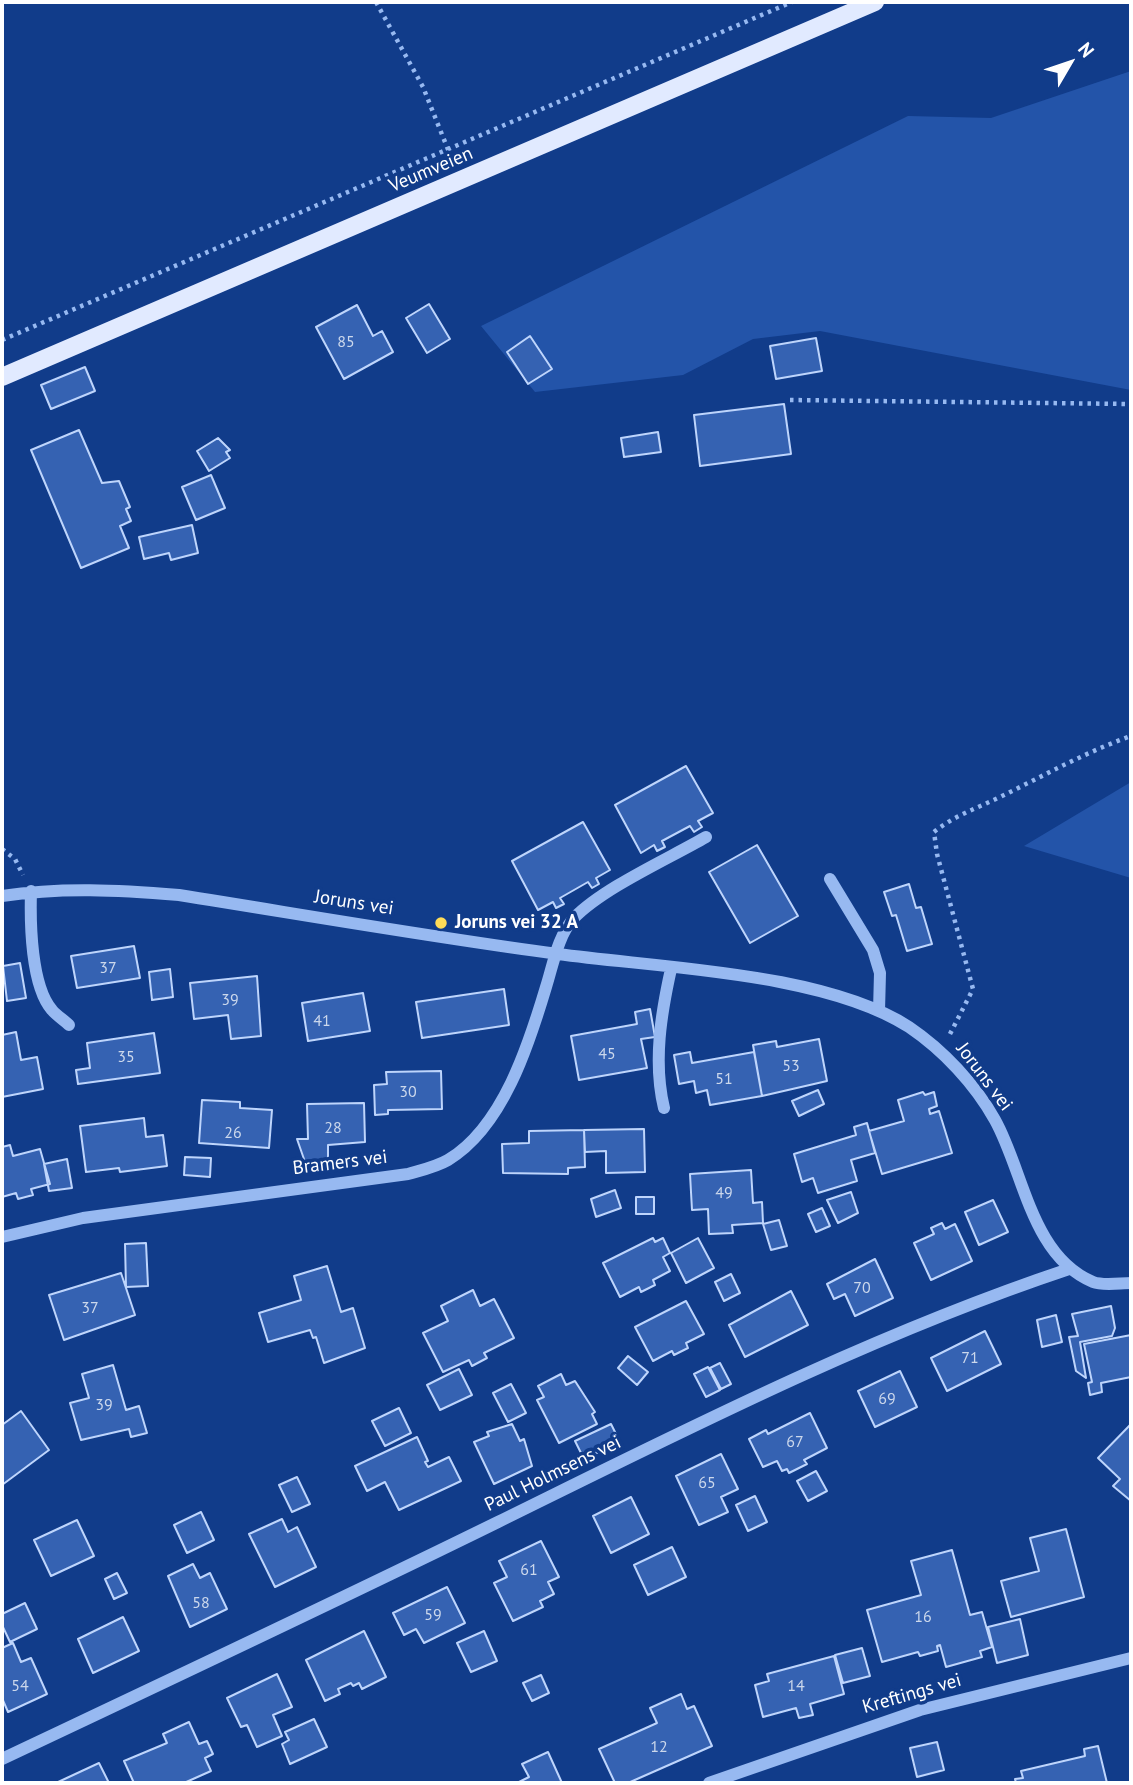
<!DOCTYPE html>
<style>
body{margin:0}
#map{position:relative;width:1133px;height:1785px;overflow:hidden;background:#113c8a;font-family:"PT Sans",sans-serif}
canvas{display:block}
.frame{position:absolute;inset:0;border:4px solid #fff;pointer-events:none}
.north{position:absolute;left:1035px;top:28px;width:70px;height:70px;-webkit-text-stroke:5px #113c8a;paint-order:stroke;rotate:51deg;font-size:19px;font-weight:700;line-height:28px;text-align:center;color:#fff}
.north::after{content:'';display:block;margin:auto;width:24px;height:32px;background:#fff;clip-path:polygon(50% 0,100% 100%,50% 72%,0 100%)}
</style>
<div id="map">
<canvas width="1133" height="1785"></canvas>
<div class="frame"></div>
<div class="north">N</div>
</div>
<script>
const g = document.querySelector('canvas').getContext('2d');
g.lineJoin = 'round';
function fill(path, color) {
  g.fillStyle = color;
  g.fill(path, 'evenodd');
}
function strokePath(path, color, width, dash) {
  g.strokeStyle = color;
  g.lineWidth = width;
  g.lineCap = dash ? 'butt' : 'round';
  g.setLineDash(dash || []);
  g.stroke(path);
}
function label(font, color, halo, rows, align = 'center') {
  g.font = font + ' "PT Sans",sans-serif';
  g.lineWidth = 7;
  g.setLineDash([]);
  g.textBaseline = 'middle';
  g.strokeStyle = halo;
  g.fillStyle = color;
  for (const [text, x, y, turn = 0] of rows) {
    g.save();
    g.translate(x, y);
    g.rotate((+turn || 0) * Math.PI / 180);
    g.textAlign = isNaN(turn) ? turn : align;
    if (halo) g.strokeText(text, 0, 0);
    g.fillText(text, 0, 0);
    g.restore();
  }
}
fill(new Path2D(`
 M1131,71v319l-311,-59 -67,8 -70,36 -148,17 -54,-66 427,-210 83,2z
 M1131,782v96l-107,-32z`), '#2354a9');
const building = new Path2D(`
 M429,304l21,35 -23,14 -21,-35z
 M357,305l16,31 9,-5 11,21 -49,27 -28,-52z
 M530,336l22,33 -24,15 -21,-32z
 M816,338l6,33 -46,8 -6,-33z
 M85,367l10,24 -44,18 -10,-24z
 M784,404l7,50 -91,12 -6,-51z
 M79,430l23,53 17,-2 11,26 -4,2 5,12 -11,5 9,22 -48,20 -50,-118z
 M658,432l3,20 -37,5 -3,-19z
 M218,438l12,12 -4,2 4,6 -21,13 -12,-20z
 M211,475l14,33 -29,12 -14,-33z
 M192,525l6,28 -27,7 -2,-7 -25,6 -5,-22z
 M686,766l27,47 -15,8 4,6 -8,5 -4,-6 -28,15 3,6 -8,4 -3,-6 -13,8 -26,-48z
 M583,822l27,48 -14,8 3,6 -7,4 -4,-6 -28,16 4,6 -8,4 -3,-6 -15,8 -26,-49z
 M757,845l41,71 -48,27 -41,-71z
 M909,884l7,24 5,-1 11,37 -25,7 -11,-36 -4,1 -8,-24z
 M134,946l6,32 -63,10 -6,-32z
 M20,963l6,35 -19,3 -4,-35z
 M170,969l3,28 -21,3 -3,-28z
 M257,976l4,60 -30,3 -3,-24 -34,4 -4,-36z
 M504,989l5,36 -87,13 -6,-36z
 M363,993l7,38 -62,10 -6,-38z
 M650,1009l5,28 -14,2 6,29 -68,12 -8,-44 66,-12 -2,-12z
 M16,1032l5,28 16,-3 6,32 -41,8v-62z
 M154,1033l6,40 -82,11 -2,-14 14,-2 -3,-25z
 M819,1039l8,42 -65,15 -9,-51 23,-4 1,6z
 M690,1052l2,11 62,-11 8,44 -52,9 -3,-15 -11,3 -2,-12 -15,3 -5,-29z
 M441,1071l1,38 -54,1v4l-13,1 -1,-30 13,-1 -1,-12z
 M818,1090l6,14 -25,12 -7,-15z
 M923,1092l2,3 9,-3 3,14 -8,3 1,5 9,-3 13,42 -70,21 -13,-43 35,-10 -6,-21z
 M202,1100l38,2v6l32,2 -3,38 -70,-5z
 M364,1103l1,39 -37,3v17h-23l-8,-23h11l-1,-35z
 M144,1118l2,19 17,-2 4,31 -47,6 -1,-4 -33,4 -6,-46z
 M867,1123l8,30 -24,7 6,21 -39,12 -5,-15 -11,4 -8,-28 62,-19 -2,-8z
 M644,1129l1,43 -39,1v-22l-21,1 -1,-22z
 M584,1130l1,37 -17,1v6l-65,-1 -1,-29 27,-1v-12z
 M10,1145l3,11 27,-7 10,35 -19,5 2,6 -15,4 -2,-6 -14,4v-50z
 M185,1157l26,1 -1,19 -26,-2z
 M67,1159l5,29 -23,3 -5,-27z
 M751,1170l2,33 9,-1 1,21 -31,2 1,8 -24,1 -1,-25 -16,1 -2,-36z
 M615,1190l6,18 -25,9 -5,-18z
 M851,1192l7,21 -20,10 -11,-23z
 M636,1197h18v17h-18z
 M993,1200l15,32 -29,13 -14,-33z
 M822,1208l8,18 -14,6 -8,-18z
 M779,1220l8,26 -16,4 -8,-26z
 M942,1223l3,6 10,-5 17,37 -41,19 -17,-37 20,-9 -3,-6z
 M653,1238l2,4 8,-4 7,15 -7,4 7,14 -17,9 2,5 -14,7 -2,-5 -19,10 -17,-34z
 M698,1238l16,30 -28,15 -15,-30z
 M146,1243l2,43 -22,1 -1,-43z
 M875,1259l18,39 -38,18 -10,-22 -11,5 -7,-15z
 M327,1266l14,46 12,-4 12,40 -41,15 -8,-26 -3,1 -3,-8 -42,12 -9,-29 42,-13 -7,-24z
 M121,1273l14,42 -71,25 -15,-45z
 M731,1274l9,19 -16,8 -9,-19z
 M473,1290l7,16 14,-7 20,39 -30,15 3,5 -15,8 -3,-6 -26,12 -20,-39 25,-12 -7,-15z
 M791,1291l17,34 -63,32 -16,-32z
 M686,1301l18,33 -18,9 2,5 -14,7 -2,-4 -19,10 -18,-34z
 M1111,1306l4,22 -3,8 -32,6 6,36 -10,-7 -7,-34 9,-1 -6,-22z
 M1056,1315l6,27 -20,5 -5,-27z
 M985,1331l16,33 -54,27 -16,-33z
 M1131,1335v42l-30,6 1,9 -12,3 -2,-12 4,-1 -8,-38z
 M628,1356l20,16 -11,13 -19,-17z
 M720,1363l11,21 -10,5 -11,-21z
 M113,1365l13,45 13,-4 8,27 -16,4 -2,-8 -48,11 -11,-37 19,-5 -7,-24z
 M708,1367l12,23 -14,7 -12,-23z
 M459,1369l13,26 -32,15 -13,-25z
 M900,1371l17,36 -42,20 -17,-36z
 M561,1374l5,11 9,-4 20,31 -3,2 5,10 -38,19 -22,-43 7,-3 -6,-11z
 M511,1384l15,29 -18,9 -15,-29z
 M399,1408l12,25 -26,13 -13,-25z
 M21,1411l28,39 -47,35v-60z
 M810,1413l17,35 -23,12 3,4 -18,9 -2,-4 -5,2 -5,-10 -14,6 -14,-28 17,-9 2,4z
 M512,1424l8,17 4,-2 8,27 -38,18 -20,-42 15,-6 -2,-4z
 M611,1424l9,18 -36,17 -9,-18z
 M1131,1424v77l-18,-15 7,-7 -22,-21z
 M417,1437l11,24 -3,1 3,5 21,-10 12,24 -62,29 -14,-28 -18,9 -12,-25z
 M721,1454l17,35 -17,8 7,15 -29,13 -23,-49z
 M816,1471l11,20 -19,10 -11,-20z
 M297,1477l13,27 -18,8 -13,-27z
 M755,1496l12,26 -19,9 -12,-26z
 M631,1497l18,37 -38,19 -18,-37z
 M201,1512l13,28 -27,13 -13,-28z
 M282,1519l6,13 9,-5 19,40 -41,20 -26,-53z
 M77,1520l17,36 -43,20 -17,-36z
 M1066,1529l18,68 -73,20 -10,-36 38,-10 -9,-33z
 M541,1541l18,36 -11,5 6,12 -14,7 3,6 -30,14 -19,-38 13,-6 -8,-16z
 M672,1547l14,30 -38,18 -14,-30z
 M952,1550l18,65 12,-3 10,35 -12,4 2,6 -36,10 -6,-22 -3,1 1,5 -18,5 -2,-4 -36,10 -15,-52 54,-15 -10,-34z
 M193,1564l7,14 10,-5 17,36 -37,18 -22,-51z
 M117,1573l10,20 -13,6 -9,-20z
 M447,1587l18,36 -41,20 -8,-14 -12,6 -11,-22z
 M25,1603l12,26 -27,13 -8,-17v-11z
 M123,1617l16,34 -46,22 -15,-34z
 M1020,1619l8,36 -31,8 -9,-36z
 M364,1631l22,46 -24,12 -3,-6 -6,3 -2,-3 -13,6 2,5 -15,7 -19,-41z
 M484,1631l13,30 -26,11 -14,-29z
 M13,1643l8,19 10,-4 16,36 -39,18 -6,-14v-50z
 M862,1648l8,28 -27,7 -8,-28z
 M834,1656l10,38 -34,10 3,11 -14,3 -3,-10 -33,9 -8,-32 14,-4 -2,-7z
 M277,1674l15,33 -19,8 9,21 -25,11 -10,-22 -6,2 -14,-29z
 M541,1675l8,18 -17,8 -9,-18z
 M681,1694l6,15 7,-3 18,40 -84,37h-13l-16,-34 58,-26 -7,-15z
 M314,1719l13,28 -37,17 -8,-20 7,-4 -4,-8z
 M189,1722l10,22 8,-3 6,13 -8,4 6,13 -27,12h-50l-10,-22 43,-18 -4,-9z
 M937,1742l7,28 -27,7 -7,-29z
 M1098,1746l9,37h-91l-1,-4 8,-1 -2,-7 64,-15 -1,-7z
 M548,1752l14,31h-45l12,-6 -7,-13z
 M99,1763l10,20h-53z`);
fill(building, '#3562b2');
strokePath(building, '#bed5fc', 2);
strokePath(new Path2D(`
 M376,2l47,85 30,75
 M2,340l790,-338
 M790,400l341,4
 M2,849l13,10 8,16
 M950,1034l23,-45 -36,-135 -3,-22c21,-17 44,-24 68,-36 43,-21 84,-44 129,-60`), '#97b9f1', 4.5, [3.5, 5]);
strokePath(new Path2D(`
 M830,879l43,71 7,23 -1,38
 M31,891c-1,32 0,95 21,119 5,6 12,10 17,15
 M2,896c60,-9 116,-6 177,-1 126,20 252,42 379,59 101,14 266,18 351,73 34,23 66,57 86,93 29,52 36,136 98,162 10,4 27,1 38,1
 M664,1108c-11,-46 -3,-94 7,-139
 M2,1237l81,-19 325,-44c14,-4 28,-7 40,-14 55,-33 81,-116 98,-173 7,-22 12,-52 28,-69 29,-30 94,-59 132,-81
 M2,1759c165,-78 331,-156 496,-237 187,-92 373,-187 571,-253
 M709,1783l211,-73 211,-52`), '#97b9f1', 12);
strokePath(new Path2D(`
 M2,377l873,-375`), '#e1eaff', 18);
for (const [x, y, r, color] of [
 [441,923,7,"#ffdc57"]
]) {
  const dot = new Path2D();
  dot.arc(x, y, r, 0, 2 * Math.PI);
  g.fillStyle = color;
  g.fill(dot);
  strokePath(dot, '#113c8a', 2.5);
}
label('16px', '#ccd8ec', null, [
 ["85",346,342],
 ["37",108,968],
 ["39",230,1000],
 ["41",322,1021],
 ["45",607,1054],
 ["35",126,1057],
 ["53",791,1066],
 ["51",724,1079],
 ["30",408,1092],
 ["28",333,1128],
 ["26",233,1133],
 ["49",724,1193],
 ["70",862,1288],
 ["37",90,1308],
 ["71",970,1358],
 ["69",887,1399],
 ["39",104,1405],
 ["67",795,1442],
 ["65",707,1483],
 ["61",529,1570],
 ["58",201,1603],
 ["59",433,1615],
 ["16",923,1617],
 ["54",20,1686],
 ["14",796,1686],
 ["12",659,1747]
]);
label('19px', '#fff', '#113c8a', [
 ["Veumveien",431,170,-23],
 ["Joruns vei",354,903,9],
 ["Joruns vei",984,1077,53],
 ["Bramers vei",340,1163,-7],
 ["Paul Holmsens vei",553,1474,-26],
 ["Kreftings vei",912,1694,-16]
]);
label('bold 19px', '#fff', '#113c8a', [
 ["Joruns vei 32 A",455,923]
], 'left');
</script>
